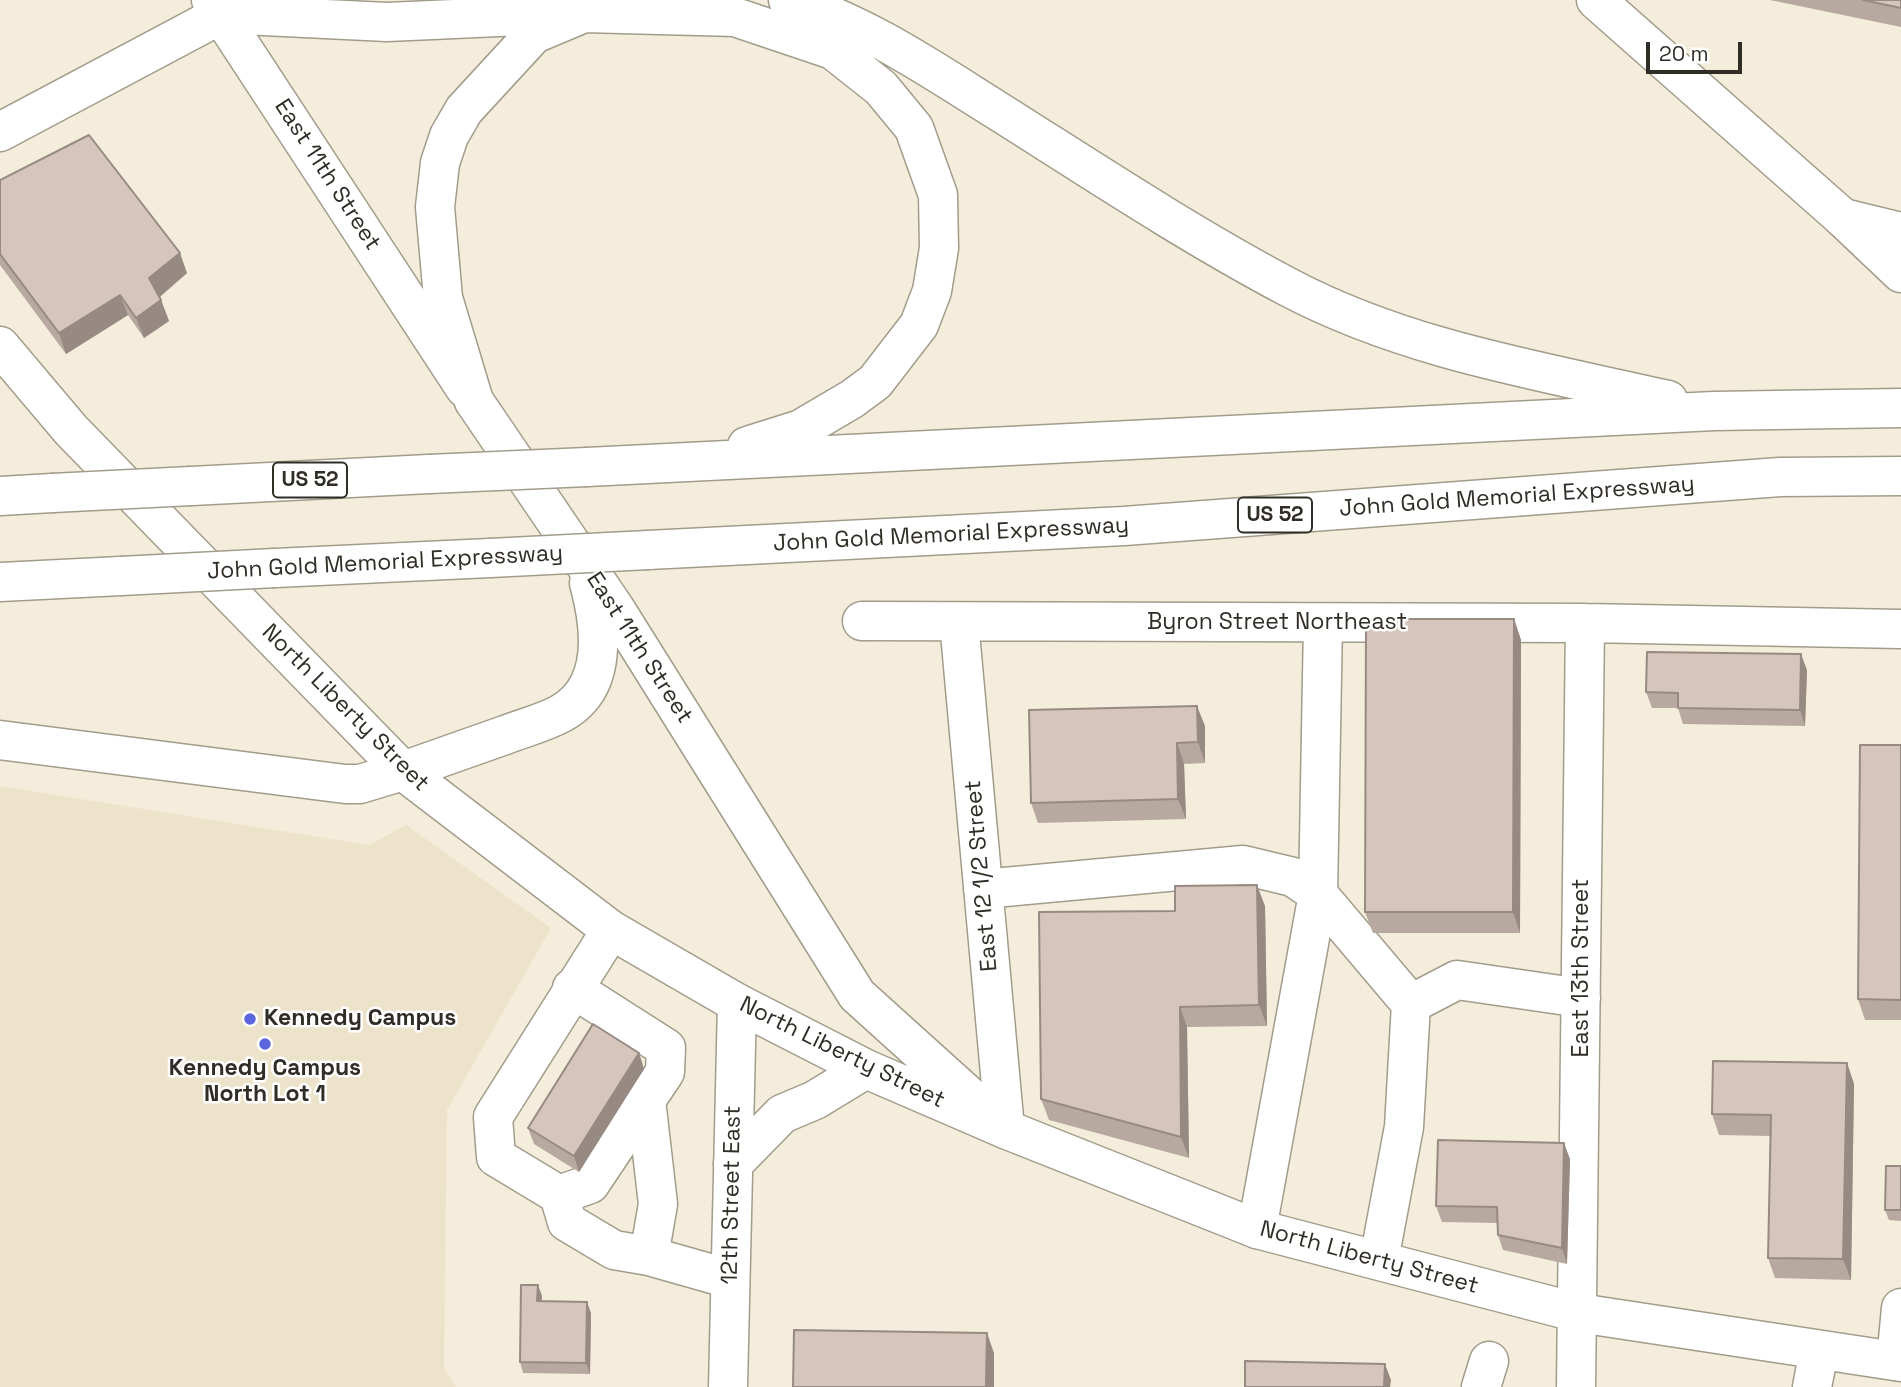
<!DOCTYPE html>
<style>
body{margin:0}
#map{position:relative;width:1901px;height:1387px;overflow:hidden;background:#f4eddb;font-family:"Space Grotesk",sans-serif}
canvas{display:block}
.scale{position:absolute;left:1646px;top:42px;width:96px;height:32px;box-sizing:border-box;border:4px solid #302d26;border-top:0;padding-left:9px;font-size:21px;line-height:24px;white-space:nowrap;color:#302d26;-webkit-text-stroke:5px #fff;paint-order:stroke}
</style>
<div id="map">
<canvas width="1901" height="1387"></canvas>
<div class="scale">20 m</div>
</div>
<script>
const g = document.querySelector('canvas').getContext('2d');
g.lineJoin = 'round';
function fill(path, color) {
  g.fillStyle = color;
  g.fill(path, 'evenodd');
}
function strokePath(path, color, width, dash) {
  g.strokeStyle = color;
  g.lineWidth = width;
  g.lineCap = dash ? 'butt' : 'round';
  g.setLineDash(dash || []);
  g.stroke(path);
}
function label(font, color, halo, rows, align = 'center') {
  g.font = font + ' "Space Grotesk",sans-serif';
  g.lineWidth = 5;
  g.setLineDash([]);
  g.textBaseline = 'middle';
  g.strokeStyle = halo;
  g.fillStyle = color;
  for (const [text, x, y, turn = 0] of rows) {
    g.save();
    g.translate(x, y);
    g.rotate((+turn || 0) * Math.PI / 180);
    g.textAlign = isNaN(turn) ? turn : align;
    if (halo) g.strokeText(text, 0, 0);
    g.fillText(text, 0, 0);
    g.restore();
  }
}
fill(new Path2D(`
 M0,786l369,59 37,-20 145,103 -104,182 -3,258 12,19h-456z`), '#ede3ca');
const minor = new Path2D(`
 M211,0l254,388
 M862,621l723,2 316,6
 M959,622l46,507
 M1323,623l-5,271 93,110 -7,123 -25,133
 M983,889l260,-24 50,12 25,17 -61,335
 M572,988l94,60 -1,24 -75,112 -31,11 -63,-38 -3,-40 118,-187
 M1411,1004l46,-24 124,18
 M559,1195l8,27 47,28 35,6 9,-52 -12,-104
 M649,1256l81,23
 M1896,1361l5,-53
 M728,1387l9,-384
 M1481,1387l8,-26
 M1576,1387l9,-764
 M1812,1387l7,-36`);
const major = new Path2D(`
 M1596,0l247,218 58,55
 M0,132l222,-118
 M0,346l71,84 332,341 208,159 126,73 129,66 139,60 252,100 322,84 322,49
 M474,401l142,209 241,385 123,111
 M403,771c34,-12 68,-24 102,-36 18,-7 38,-12 55,-21 49,-26 41,-87 29,-131
 M733,1164l49,-50 33,-14 51,-31`);
const highway = new Path2D(`
 M788,0c76,23 143,69 210,111 95,60 190,123 290,176 117,62 252,84 380,113
 M222,14l165,8 179,-8
 M1843,218l58,14
 M474,401l-31,-103 -8,-91 5,-44 9,-27 15,-26 70,-76 50,-21 151,4 98,33 48,38 33,40 24,67 1,53 -7,43 -13,34 -44,57 -23,17 -51,30 -54,17
 M587,467l1127,-56 187,-3
 M191,486l238,-12
 M0,496l52,-3
 M648,550l476,-24 656,-49 121,-1
 M275,568l215,-10
 M0,582l121,-6
 M0,740l345,44h15l43,-13`);
strokePath(minor, '#a29c8b', 41);
strokePath(major, '#a29c8b', 41);
strokePath(highway, '#a29c8b', 41);
strokePath(minor, '#fff', 38);
strokePath(major, '#fff', 38);
strokePath(highway, '#fff', 38);
const highwayBridge = new Path2D(`
 M429,474l158,-7
 M52,493l139,-7
 M490,558l158,-8
 M121,576l154,-8`);
strokePath(highwayBridge, '#a29c8b', 41, []);
strokePath(highwayBridge, '#fff', 38);
fill(new Path2D(`
 M1770,0h131v27z
 M0,180l187,93 -27,24 9,24 -25,17 -16,-23 -62,39 -66,-89z
 M1514,619l7,21 -1,293h-147l-8,-21z
 M1807,670l-2,56 -122,-2 -5,-16h-26l-6,-16z
 M1205,726v37l-21,1 2,55 -148,4 -7,-20z
 M1901,745v275h-36l-7,-21z
 M1265,906l2,120 -80,1 2,131 -140,-38 -8,-21 134,-188z
 M639,1053l5,16 -65,103 -45,-28 -6,-16z
 M1847,1063l7,21 -3,196 -76,-2 -7,-20 2,-122 -51,-1 -7,-21z
 M1570,1159l-3,105 -64,-14 -5,-15 -1,-12 -55,-1 -6,-16z
 M1901,1166v55l-12,-1 -4,-10z
 M542,1296v5l49,12 -1,61 -67,-1 -3,-11z`), '#b8a9a0');
fill(new Path2D(`
 M180,253l7,20 -30,26 -8,-21z
 M120,295l8,20 -62,39 -7,-21z
 M161,300l8,21 -25,17 -8,-20z
 M1514,619l7,21 -1,293 -7,-21z
 M1801,654l6,16 -2,56 -5,-16z
 M1197,706l8,20v37l-7,-21z
 M1177,743l7,21 2,55 -8,-20z
 M1257,885l8,21 2,120 -8,-21z
 M1180,1007l7,20 2,131 -8,-21z
 M639,1053l5,16 -65,103 -5,-16z
 M1847,1063l7,21 -3,196 -8,-21z
 M1564,1143l6,16 -3,105 -5,-16z
 M538,1285l4,11 -1,16 -4,-11z
 M587,1302l4,11 -1,61 -4,-11z
 M987,1333l7,20v34h-8z
 M1385,1364l6,16 -1,7h-6z`), '#968a82');
const building = new Path2D(`
 M1863,0h38v8z
 M89,135l91,118 -31,25 12,22 -25,18 -16,-23 -61,38 -59,-79v-74z
 M1366,619h148l-1,293h-148z
 M1647,652l154,2 -1,56 -122,-2v-15l-32,-1z
 M1197,706l1,36 -21,1 1,56 -147,4 -2,-93z
 M1860,745h41v255l-43,-1z
 M1257,885l2,120 -79,2 1,130 -140,-38 -2,-187 136,-1v-25z
 M593,1024l46,29 -65,103 -46,-28z
 M1713,1061l134,2 -4,196 -75,-1 3,-143 -59,-1z
 M1438,1140l126,3 -2,105 -64,-13 -1,-28 -61,-1z
 M1886,1166h15v44h-16z
 M521,1285h17l-1,16 50,1 -1,61 -66,-1z
 M794,1330l193,3 -1,54h-193z
 M1245,1361l140,3 -1,23h-139z`);
fill(building, '#d6c5ba');
strokePath(building, '#968a82', 2);
for (const [x, y, r, color] of [
 [250,1019,7,"#5b66dd"],
 [265,1044,7,"#5b66dd"]
]) {
  const dot = new Path2D();
  dot.arc(x, y, r, 0, 2 * Math.PI);
  g.fillStyle = color;
  g.fill(dot);
  strokePath(dot, '#fff', 2.5);
}
for (const [x, y, w] of [
 [310,480,74],
 [1275,515,74]
]) {
  const box = new Path2D();
  box.roundRect(x - w / 2, y - 17.5, w, 35, 5);
  g.fillStyle = '#fff';
  g.fill(box);
  strokePath(box, '#302d26', 2);
}
label('bold 21px', '#302d26', null, [
 ["US 52",310,480],
 ["US 52",1275,515]
]);
label('23px', '#302d26', '#fff', [
 ["East 11th Street",327,175,57],
 ["John Gold Memorial Expressway",1517,497,-4],
 ["John Gold Memorial Expressway",951,535,-3],
 ["John Gold Memorial Expressway",385,563,-3],
 ["Byron Street Northeast",1277,623],
 ["East 11th Street",639,648,57],
 ["North Liberty Street",345,708,45],
 ["East 12 1/2 Street",982,876,-95],
 ["East 13th Street",1582,968,-90],
 ["North Liberty Street",842,1053,26],
 ["12th Street East",732,1195,-89],
 ["North Liberty Street",1369,1258,15]
]);
label('bold 23px', '#302d26', '#fff', [
 ["Kennedy Campus",264,1019],
 ["Kennedy Campus",265,1069,"center"],
 ["North Lot 1",265,1095,"center"]
], 'left');
</script>
